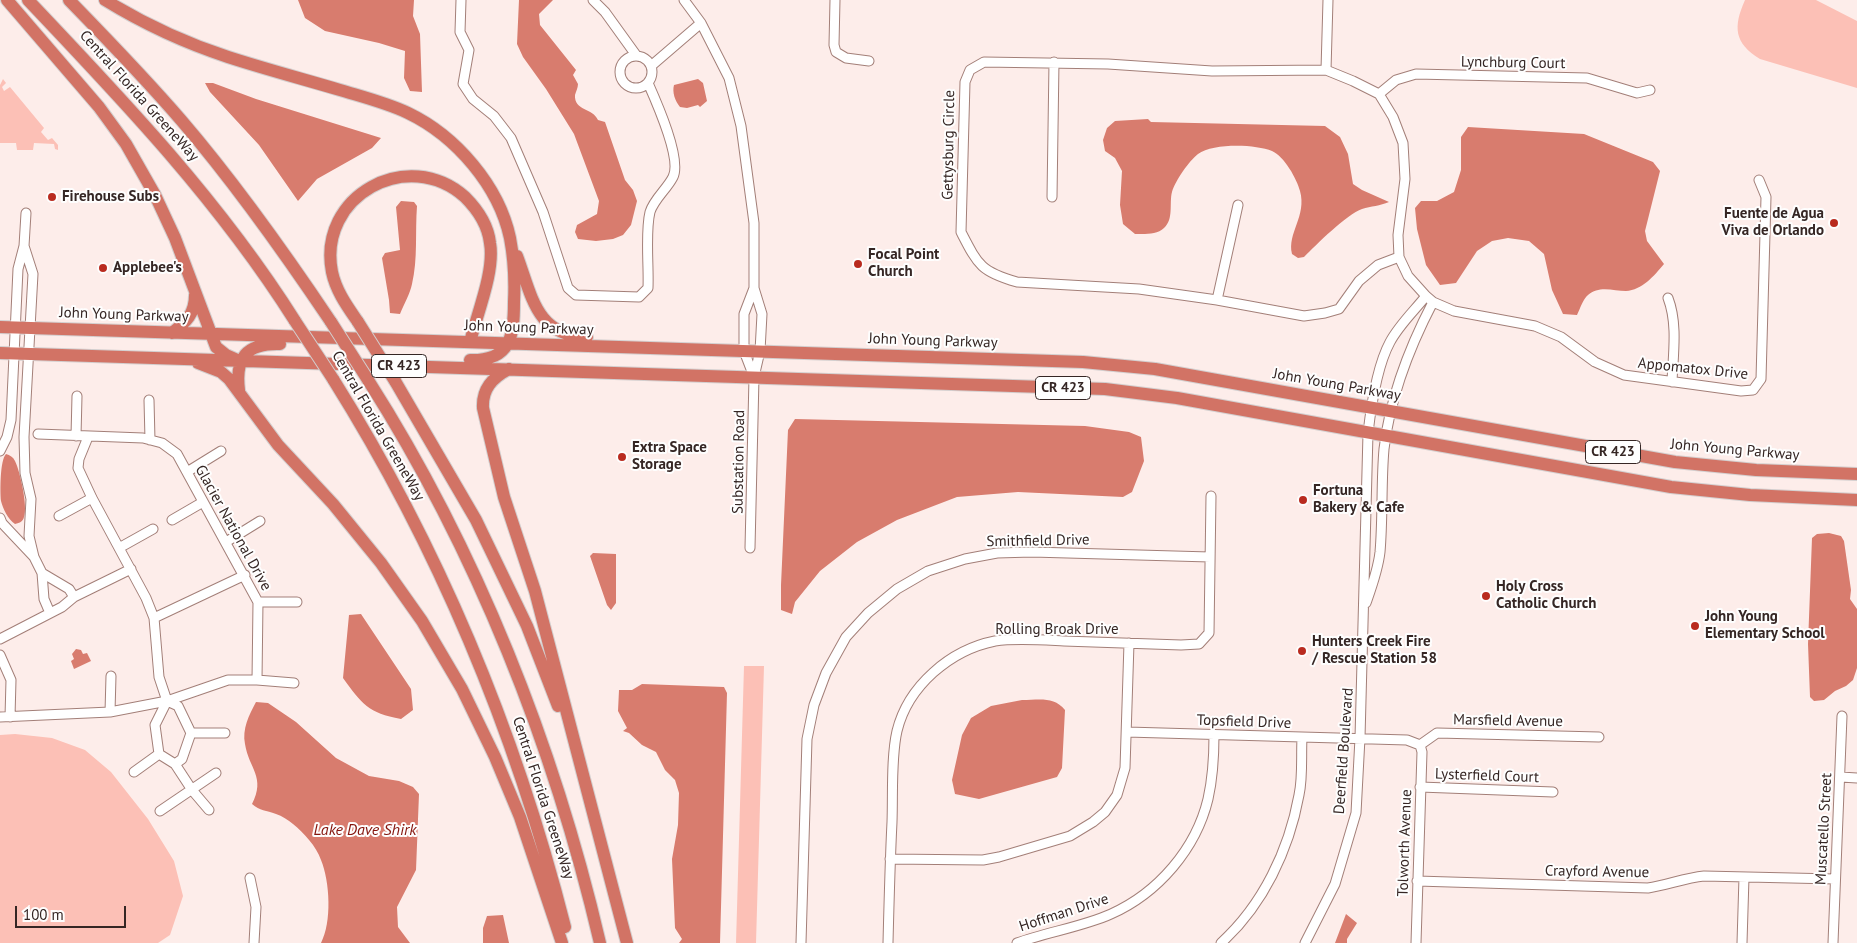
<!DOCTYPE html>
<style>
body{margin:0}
#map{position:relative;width:1857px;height:943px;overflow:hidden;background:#fdedea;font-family:"PT Sans",sans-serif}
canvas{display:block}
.scale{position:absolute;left:15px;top:906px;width:111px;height:22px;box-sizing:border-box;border:2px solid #352624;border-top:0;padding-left:6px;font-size:15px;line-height:18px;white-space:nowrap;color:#352624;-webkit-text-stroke:4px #fefefe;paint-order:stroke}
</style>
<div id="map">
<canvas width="1857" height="943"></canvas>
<div class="scale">100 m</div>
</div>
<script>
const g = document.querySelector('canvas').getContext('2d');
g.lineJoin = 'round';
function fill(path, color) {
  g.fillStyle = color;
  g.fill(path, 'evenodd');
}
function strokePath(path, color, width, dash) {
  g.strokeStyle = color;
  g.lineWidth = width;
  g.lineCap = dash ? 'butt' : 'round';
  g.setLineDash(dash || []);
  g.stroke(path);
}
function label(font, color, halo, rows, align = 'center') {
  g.font = font + ' "PT Sans",sans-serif';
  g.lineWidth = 4;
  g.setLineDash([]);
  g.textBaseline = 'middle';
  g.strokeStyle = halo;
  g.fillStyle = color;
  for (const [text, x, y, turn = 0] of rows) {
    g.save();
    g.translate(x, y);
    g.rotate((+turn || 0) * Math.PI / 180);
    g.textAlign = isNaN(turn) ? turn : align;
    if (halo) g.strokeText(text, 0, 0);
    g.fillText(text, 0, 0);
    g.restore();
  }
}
fill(new Path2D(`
 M1745,0h71l41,21v67l-97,-29c-26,-16 -27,-32 -15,-59z
 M3,79l3,4 -4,4 2,4 6,-4 34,41 -3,4 7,8 4,-2 6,7v5l-3,-1 -1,-5 -20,-1 -1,7h-16l-1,-7h-16v-58z
 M744,666h20l-8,277h-20z
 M15,734l37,4 33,12 26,22 37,47 26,42 9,35 -13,39 -12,8h-158v-208z`), '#fcc0b6');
fill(new Path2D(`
 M298,0h116l-1,16 7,18 2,58 -12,-1 -6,-13 1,-27 -26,-8 -54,-12 -20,-13z
 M519,0h34l-14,14 1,11 36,45 -3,5 5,9c0,4 -2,7 -3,11 -1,16 18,13 23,25l7,2 20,58 8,10 4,11 -6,24 -8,10 -10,4 -17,2 -18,-2 -3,-7 2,-7 20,-11 2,-13 -25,-67 -28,-45 -23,-32 -6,-13z
 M698,79l5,4 4,18 -7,6 -2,-2 -11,3 -7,-1c-5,-6 -8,-15 -6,-22z
 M205,83h8l43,16 125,39 -9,10 -55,31 -19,22 -39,-56 -49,-53z
 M1148,119l3,3 174,4 15,11 8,17 5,30 9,6 27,12c-9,4 -18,4 -27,7 -15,5 -46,36 -58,48l-6,1 -6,-4c-5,-21 15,-38 8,-63 -3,-12 -16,-35 -28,-40 -17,-7 -59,-8 -74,3 -9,7 -23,27 -26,38 -3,11 2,27 -8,36 -7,7 -19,6 -29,6l-12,-10 -3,-19 2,-34 -7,-13 -10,-7 -2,-11 4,-12 8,-7z
 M1468,127l116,7 69,28 7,9 -15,60 2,10 17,23c-10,12 -22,26 -38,27 -12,0 -27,-6 -38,4 -5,4 -8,14 -11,20l-14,-1 -11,-24 -8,-36 -15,-13 -21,-3 -16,3 -15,10 -21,32 -16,2 -14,-20 -9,-36 -2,-21 6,-7h16l17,-9 7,-22v-33z
 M401,201l13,1 3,4c-2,26 1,53 -5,78 -2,10 -8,20 -12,30l-10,-1 -1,-13 -7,-42 3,-5 15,-3 -4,-43z
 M795,419l290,7 44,6 12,5 3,24 -12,31 -9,5 -105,-5 -61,5 -60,23 -40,22 -37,29 -25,31 -3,12 -11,-4v-25l7,-155z
 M6,454c4,1 7,3 9,7 5,10 13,46 9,56 -1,4 -4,6 -9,7 -7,-5 -12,-15 -14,-23 -1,-10 -1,-41 5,-47z
 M1829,533l12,3 3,5 7,49 -1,9 7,10v59l-4,12 -7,6 -11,5 -11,9 -10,1 -4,-4 -2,-53 4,-106 5,-4z
 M593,553l23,1v49l-5,7 -4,-5 -17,-49z
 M361,614l50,75 2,21 -12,9c-33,-6 -39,-15 -58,-41l6,-63z
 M76,649l5,1 2,4 4,-1 4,8 -17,8 -3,-8 3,-2 -2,-5z
 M642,684l82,3 3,6 -7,250h-41l3,-4 -7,-11 -3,-69 6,-34 1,-32 -4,-13 -10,-10 -9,-18 -14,-7 -13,-12 -6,-2 4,-3 -9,-17 1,-21h13z
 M1022,700c17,0 32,-4 43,10l-3,58 -5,9 -78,22 -24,-5 -3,-14 10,-45 9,-17 20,-12z
 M256,702l12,1 28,19 40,36 33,18 30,5 14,6 6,7 -3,76 -19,37 1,20 12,16h-89c11,-21 9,-61 0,-83 -5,-14 -17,-27 -28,-36 -5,-4 -11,-8 -17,-10 -10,-4 -16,-3 -24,-10 14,-27 -3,-35 -7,-60 -3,-15 4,-29 11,-42z
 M1346,914l11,9 -10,16v4h-12z
 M503,915l6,28h-26v-15l4,-12z`), '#d87c6e');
const minor = new Path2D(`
 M461,0l-1,32 9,18 -6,34 10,15 21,17 17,22 32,74 25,76 8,7 63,2 9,-9c1,-22 -3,-56 2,-76 4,-13 17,-23 23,-35 9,-18 -17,-76 -25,-94
 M593,0l12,12 31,43
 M684,0l17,23 28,55 12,48 13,97v65l8,26 -2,37 -6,26 -4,171
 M835,0l-1,45 2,7 10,6 23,3
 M620 72a16 16 0 1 1 32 0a16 16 0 1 1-32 0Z
 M651,66l50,-43
 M1326,70l2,-70
 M1379,94l17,-14 20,-6 171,4 50,15 13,-3
 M1052,197l2,-135
 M24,246l9,28 -9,163 1,36 6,26 -2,37 5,21 8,16 2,26 6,14
 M1399,257l-21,8 -19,16 -20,28 -14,4 -21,3 -87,-16 -78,-11 -122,-7c-36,-10 -39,-17 -56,-50l4,-150 5,-12 14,-8 124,2 104,7 114,-1 27,11 26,13 14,23 10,26 2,36 -7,56 1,22 9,19 18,20 7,6 21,9 81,15 26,11 34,25 29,13 117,16 12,-1 8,-11 5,-182 -7,-17
 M754,288l-10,26v37l10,26
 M1668,298c10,26 5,57 4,84
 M1217,300l21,-95
 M149,400l1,40
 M76,436l1,-40
 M88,437l-9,22 -1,9 14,30 54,100 8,20 5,59 8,24 -12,24 4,29 16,10 7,-5 9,-26 -13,-27 -11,-5
 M0,451l7,-14 4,-17 7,-151 6,-23 2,-33
 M187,472l34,-21
 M59,516l33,-18
 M0,518l2,5 32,34
 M172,520l31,-18
 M226,542l34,-21
 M119,548l34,-19
 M42,573l27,16 5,8
 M258,602h39
 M1366,603c6,-17 12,-33 14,-51 3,-34 1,-69 4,-103 6,-52 25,-101 49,-147
 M154,618l91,-43
 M0,639l62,-32 12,-10 57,-28
 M0,655l11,25 -1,37
 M257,680l37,3
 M110,712l1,-36
 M0,717l110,-5 57,-11 61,-21h29l1,-78 -81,-148 -15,-11 -19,-5 -105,-4
 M1127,732l280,8 13,5
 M191,733h34
 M1420,745l17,-12 162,4
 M175,764l17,26 17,20
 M134,772l25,-18
 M1841,777l16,1
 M1420,787l133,5
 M160,811l56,-38
 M890,859l93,1 16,-3 71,-21 23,-14 12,-10 12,-17 8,-27 4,-125
 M250,878l6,29 -2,36
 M1417,881l231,7c19,-3 37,-10 56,-12l131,3
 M801,943l6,-204 7,-34 12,-32 20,-36 22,-24 29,-24 31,-18 37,-12 32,-6 35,-1 178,5
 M888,943c1,-40 2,-81 4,-121 1,-27 -1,-65 5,-91 11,-45 53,-81 98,-90 21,-3 48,-1 69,0 39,1 78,3 117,4l18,-1 10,-11 2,-137
 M1017,943c30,-11 65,-16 94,-29 47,-21 85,-65 97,-115 5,-22 6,-43 6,-64
 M1221,943c42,-38 68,-93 78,-148 4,-18 2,-39 3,-57
 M1305,943l30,-59 21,-71 4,-75 8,-305c3,-26 9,-67 22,-91 9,-17 24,-31 36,-46
 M1416,943l6,-191 -2,-7
 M1742,943l2,-66
 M1833,943l9,-227`);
const highway = new Path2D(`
 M7,0l92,107 27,37 29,51 20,43 41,109 10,8 9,4
 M28,0c96,101 192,202 267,321
 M69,0c38,39 76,78 112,120 55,64 103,132 150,202
 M105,0c39,24 80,43 123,57 37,12 75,22 112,33 23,7 47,13 68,23 48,23 91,73 102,125 4,21 5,43 4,64 0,34 -3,59 -44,58
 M517,256c15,40 19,80 70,81
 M358,322c-11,-16 -22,-31 -26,-50 -15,-76 76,-126 133,-75 12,12 23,28 25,46 5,28 -13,71 -20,99
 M0,327l1083,35 72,7 520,93 81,8 101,4
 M172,333c14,-11 23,-19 23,-38
 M0,353l1105,36 72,9 494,89 79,8 107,5
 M198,363l23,9 8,7 49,66 55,59 48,59 41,58 40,68 33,68 25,60 42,126
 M509,369c-17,9 -27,20 -26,39l21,89 31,94 92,352
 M333,379c106,169 183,355 232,548
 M368,380c109,171 186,366 232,563
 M395,381l81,139 51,106 31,80
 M239,390c-4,-32 7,-47 41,-46`);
strokePath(minor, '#a37f78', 11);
strokePath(highway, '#d3cfcf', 14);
strokePath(minor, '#fff', 9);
strokePath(highway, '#d27365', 12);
const highwayBridge = new Path2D(`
 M295,321l38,58
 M331,322l37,58
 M358,322l37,59`);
strokePath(highwayBridge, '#d3cfcf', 14, []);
strokePath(highwayBridge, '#d27365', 12);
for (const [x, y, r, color] of [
 [52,197,5,"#b92b1f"],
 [1834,223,5,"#b92b1f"],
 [858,264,5,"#b92b1f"],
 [103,268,5,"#b92b1f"],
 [622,457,5,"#b92b1f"],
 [1303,500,5,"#b92b1f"],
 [1486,596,5,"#b92b1f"],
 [1695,626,5,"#b92b1f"],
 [1302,651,5,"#b92b1f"]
]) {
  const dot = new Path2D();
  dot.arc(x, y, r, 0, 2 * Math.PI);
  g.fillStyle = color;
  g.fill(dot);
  strokePath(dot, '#fefefe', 2);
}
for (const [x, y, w] of [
 [399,366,55],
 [1063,388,55],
 [1613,452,55]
]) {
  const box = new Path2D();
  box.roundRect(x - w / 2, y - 11.5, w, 23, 4);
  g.fillStyle = '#fefefe';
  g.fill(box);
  strokePath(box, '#352624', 1);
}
label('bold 14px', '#352624', null, [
 ["CR 423",399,366],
 ["CR 423",1063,388],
 ["CR 423",1613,452]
]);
label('15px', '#352624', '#fefefe', [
 ["Lynchburg Court",1513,63,1],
 ["Central Florida GreeneWay",139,96,48],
 ["Gettysburg Circle",949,145,-89],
 ["John Young Parkway",124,315,2],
 ["John Young Parkway",529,328,2],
 ["John Young Parkway",933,341,2],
 ["Appomatox Drive",1693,369,6],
 ["John Young Parkway",1337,385,10],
 ["Central Florida GreeneWay",378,426,60],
 ["John Young Parkway",1735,450,5],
 ["Substation Road",739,462,-89],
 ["Glacier National Drive",233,528,61],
 ["Smithfield Drive",1038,541,-1],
 ["Rolling Broak Drive",1057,630],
 ["Marsfield Avenue",1508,721,1],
 ["Topsfield Drive",1244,722,2],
 ["Deerfield Boulevard",1344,751,-86],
 ["Lysterfield Court",1487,776,2],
 ["Central Florida GreeneWay",543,798,72],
 ["Muscatello Street",1824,829,-87],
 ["Tolworth Avenue",1405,843,-88],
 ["Crayford Avenue",1597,872,1],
 ["Hoffman Drive",1064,913,-18]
]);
label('bold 15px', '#352624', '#fefefe', [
 ["Firehouse Subs",62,197],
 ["Fuente de Agua",1824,214,"right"],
 ["Viva de Orlando",1824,231,"right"],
 ["Focal Point",868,255],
 ["Church",868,272],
 ["Applebee's",113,268],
 ["Extra Space",632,448],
 ["Storage",632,465],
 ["Fortuna",1313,491],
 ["Bakery & Cafe",1313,508],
 ["Holy Cross",1496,587],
 ["Catholic Church",1496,604],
 ["John Young",1705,617],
 ["Elementary School",1705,634],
 ["Hunters Creek Fire",1312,642],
 ["/ Rescue Station 58",1312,659]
], 'left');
label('italic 16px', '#85160e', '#fefefe', [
 ["Lake Dave Shirk",365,830]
]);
</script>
